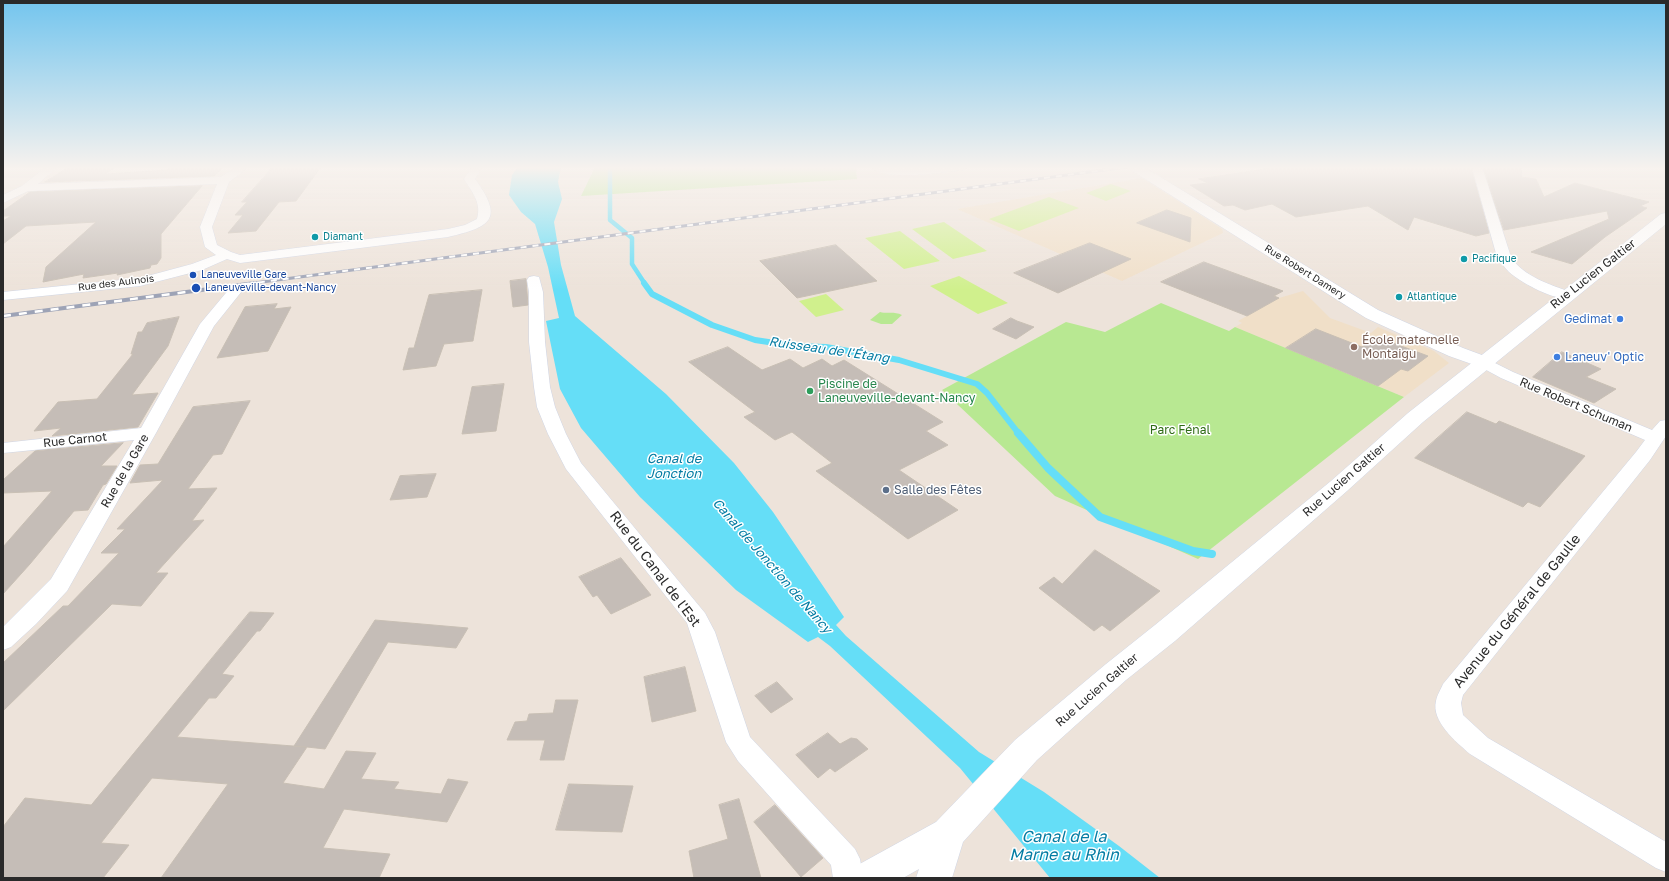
<!DOCTYPE html>
<meta charset="utf-8">
<style>
body{margin:0}
#map{position:relative;width:1669px;height:881px;overflow:hidden;background:#ede3da;font-family:"Golos Text",sans-serif}
canvas{display:block}
.frame{position:absolute;inset:0;border:4px solid #2a2a2a;pointer-events:none}
</style>
<div id="map">
<canvas width="1669" height="881"></canvas>
<div class="frame"></div>
</div>
<script>
const g = document.querySelector('canvas').getContext('2d');
g.lineJoin = 'round';
function fill(path, color) {
  g.fillStyle = color;
  g.fill(path, 'evenodd');
}
function strokePath(path, color, width, dash) {
  g.strokeStyle = color;
  g.lineWidth = width;
  g.lineCap = dash ? 'butt' : 'round';
  g.setLineDash(dash || []);
  g.stroke(path);
}
function label(font, color, halo, rows, align = 'center') {
  g.font = font + ' "Golos Text",sans-serif';
  g.lineWidth = 3;
  g.setLineDash([]);
  g.textBaseline = 'middle';
  g.strokeStyle = halo;
  g.fillStyle = color;
  for (const [text, x, y, turn = 0] of rows) {
    g.save();
    g.translate(x, y);
    g.rotate((+turn || 0) * Math.PI / 180);
    g.textAlign = isNaN(turn) ? turn : align;
    if (halo) g.strokeText(text, 0, 0);
    g.fillText(text, 0, 0);
    g.restore();
  }
}
fill(new Path2D(`
 M1142,178l80,51 1,4 -101,48 -165,-72z
 M1303,291l27,27 41,15 7,-6 56,24 15,12 -45,34 -169,-70 7,-4 -4,-2 41,-23z`), '#f0dfc8');
fill(new Path2D(`
 M595,167h261l1,12 -276,17z
 M1161,303l68,28 6,-4 169,70 -206,162 -143,-63 -113,-106 124,-68 39,10z
 M880,312c8,2 14,-1 22,3l-10,9h-11l-11,-4z`), '#b8e892');
fill(new Path2D(`
 M1111,184l20,7 -25,10 -20,-8z
 M1049,197l30,11 -60,23 -30,-12z
 M944,222l43,29 -34,8 -41,-30z
 M900,231l40,30 -36,8 -39,-31z
 M959,276l49,27 -30,11 -48,-28z
 M826,294l18,16 -28,7 -17,-16z`), '#d0f08d');
fill(new Path2D(`
 M518,167h43l-3,15 4,17 -8,23 7,43 14,51 91,78 68,69 39,49 71,105 -8,8 10,11 133,116 65,40 75,54 41,32h-110l-90,-110 -130,-122 -12,-9 -10,5 -72,-52 -96,-93 -59,-69 -21,-39 -14,-68 13,-3 -11,-51 -13,-43 -14,-12 -12,-17 3,-20z`), '#65def7');
strokePath(new Path2D(`
 M610,167v53l22,18v26l13,20`), '#65def7', 4.5);
strokePath(new Path2D(`
 M644,283l8,11 60,31 43,15 40,6 31,1 73,13 78,24 10,9 32,41`), '#65def7', 6);
strokePath(new Path2D(`
 M1018,433l30,35 52,49 93,34 19,3`), '#65def7', 8);
const building = new Path2D(`
 M69,167h46l-9,7 61,-4 4,-3h53l-10,9 -169,6z
 M273,167h48l-25,34 -17,1 -23,29 -28,2 15,-18h-8l12,-13h-5z
 M1279,167h192l18,66 -13,3 -62,-19 -6,13 -40,-24 -72,11 -24,-13 -27,6 -12,-5 -9,1 -34,-21 18,-2 -9,-4z
 M1483,167h38l1,10 14,2 8,18 31,-14 74,19 -9,4 7,2 -42,29 -33,27 -41,-12 78,-33 -2,-8 -103,19z
 M202,186l-41,48v24l-4,6 -6,1 -1,3 -33,7 1,-2 -35,5 1,-4 -41,8 3,-15 50,-45 -70,4 -23,18v-23l8,-5h-8v-5l27,-19z
 M1167,210l24,8 -1,24 -53,-19z
 M1090,243l41,16 -73,34 -44,-20z
 M836,245l41,36 -80,17 -37,-37z
 M1204,262l79,29 -9,5 5,2 -32,18 -86,-34z
 M526,279l2,26 -15,2 -3,-26z
 M482,290l-9,51 -29,3 -8,22 -33,4 6,-22h5l15,-53z
 M277,304l-3,5 17,-2 -23,44 -51,7 28,-51z
 M179,317l-11,29 -36,49 26,-2 -20,34 -86,9 9,-8 -27,3 24,-29 39,-3 36,-45h-2l7,-22h4l5,-9z
 M1011,318l6,3 17,6 -18,12 -23,-10z
 M1316,329l46,18 15,-10 51,19 -20,15 -7,-2 -23,17 -92,-38z
 M728,347l34,23 28,-11 13,9 19,-9 10,7 12,-6 99,62 -17,9 22,14 -49,25 59,40 -50,29 -92,-68 16,-8 -40,-31 -17,8 -31,-23 11,-5 -66,-50z
 M1562,352l39,17 -15,8 30,12 -22,14 -61,-26z
 M504,384l-8,47 -34,3 10,-47z
 M250,401l-28,53 -9,1 -25,34 29,-1 -25,33 12,-1 -48,53h12l-27,33 -29,-2 -109,107v-48l60,-57h5l51,-53h-18l24,-24h-8l46,-49 -33,3 10,-18 18,-1 35,-57z
 M1467,412l29,12 3,-3 86,35 -45,51 -12,-5 -5,5 -108,-49z
 M123,443l-22,23h16l-11,18 -3,1 -15,25 -14,1 -44,53 -27,30v-47l49,-56 -49,2v-13l32,-29z
 M436,474l-9,23 -37,3 10,-24z
 M1095,550l65,41 -50,40 -8,-6 -8,6 -55,-43 15,-11 8,7z
 M621,558l30,37 -40,19 -14,-19 -4,2 -14,-20z
 M250,612l24,1 -14,18h-3l-35,43 12,2 -18,22h-7l-32,39 129,10 -12,-1 81,-126 93,8 -12,20 -68,-6 -63,107 -18,-2 -24,36 41,6 22,-38 30,2 -15,26 38,3 -5,7 47,5 7,-15 20,3 -21,40 -103,-13 -21,39 67,6 -11,24h-218l67,-94 -76,-6 -51,65 28,2 -26,33h-100v-51l22,-29 66,7z
 M685,667l11,44 -44,11 -8,-45z
 M777,682l16,17 -22,14 -16,-17z
 M556,700h22l-14,60h-24l5,-20h-38l8,-18 12,-1 2,-7 24,-1z
 M828,733l12,11 11,-6 6,1 11,10 -33,23 -5,-4 -12,10 -22,-23z
 M569,784l64,2 -11,46 -66,-2z
 M739,799l22,79h-67l-5,-27 39,-12 -9,-34z
 M775,805l48,53 -22,19 -47,-55z`);
fill(building, '#c5bdb7');
strokePath(building, '#c8bfb4', 1);
const minor = new Path2D(`
 M46,167h11l-19,17 183,-7 15,-10h11l-1,2 -17,13 -17,45 5,18 14,7 9,3 208,-26 17,-4 12,-6c5,-16 -5,-27 -13,-40l8,-12h10l-7,12c30,41 15,48 -27,58l-208,26 -13,-4 -25,11 -62,16 -137,14v-8l137,-14 52,-14 24,-9 -11,-8 -5,-20 17,-43 -189,7 -25,12v-8l19,-9z
 M871,167l33,1 31,-1h33l-5,3c-18,2 -81,12 -92,-3z
 M1472,167h10l29,90c12,19 39,28 60,35l2,3 -2,3c-15,4 -51,-16 -62,-26 -5,-5 -8,-10 -12,-15z
 M534,276l5,1 4,15 2,50 5,45 5,20 11,27 15,29 124,150 10,19 35,105 105,112 5,10 3,19h-30l-2,-13 -93,-104 -12,-19 -39,-119 -121,-154 -18,-35 -11,-27 -3,-20 -5,-45v-50l-2,-12 2,-3z
 M235,287l5,1 2,3 -28,35 -58,107 -89,158 -31,33 -25,23 -8,3v-23l48,-48 83,-139 -131,13v-10l138,-15 59,-104 30,-36z
 M1483,357l30,15 139,58 8,-9 6,-1v16l-16,24 -187,235 -2,8 2,12 25,23 178,104v30l-10,-4 -186,-114c-14,-12 -39,-33 -34,-53 1,-6 5,-12 7,-17l193,-232 9,-12 -144,-62 -24,-13 -2,-3 2,-3z`);
const tertiary = new Path2D(`
 M1129,167h15l234,143 85,38 27,10 3,4 -3,4 -7,2 -34,-12 -83,-38 -235,-148z`);
const secondary = new Path2D(`
 M1666,213v11l-243,198 -76,69 -172,150 -49,39 -89,80 -74,82 -11,36h-36l3,-9 -16,9h-52l5,-12 80,-44 79,-82 91,-76 49,-39 176,-144 77,-68 253,-199z`);
strokePath(minor, '#cfd5e4', 1);
strokePath(tertiary, '#cfd5e4', 1);
strokePath(secondary, '#cfd5e4', 1);
fill(minor, '#fff');
fill(tertiary, '#fff');
fill(secondary, '#fff');
const railFar1 = new Path2D(`
 M247,284l880,-117`);
const rail = new Path2D(`
 M3,316l252,-33`);
strokePath(railFar1, '#9da3b6', 3);
strokePath(rail, '#9da3b6', 4);
strokePath(railFar1, '#fff', 2, [6]);
strokePath(rail, '#fff', 2.5, [8]);
const sky = g.createLinearGradient(0, 0, 0, 290);
sky.addColorStop(0, '#73c5ee');
sky.addColorStop(0.58, '#f7f2ee');
sky.addColorStop(1, '#f7f2ee00');
g.fillStyle = sky;
g.fillRect(0, 0, 1669, 290);
for (const [x, y, r, color] of [
 [315,237,4,"#0f9aa8"],
 [1464,259,4,"#0f9aa8"],
 [193,275,4,"#1a4fb4"],
 [196,288,5,"#1a4fb4"],
 [1399,297,4,"#0f9aa8"],
 [1620,319,4,"#3f7fe0"],
 [1354,347,4,"#8d6e63"],
 [1557,357,4,"#3f7fe0"],
 [810,391,4,"#2e9e5b"],
 [886,490,4,"#5c6f8a"]
]) {
  const dot = new Path2D();
  dot.arc(x, y, r, 0, 2 * Math.PI);
  g.fillStyle = color;
  g.fill(dot);
  strokePath(dot, '#fff', 1.5);
}
label('10px', '#0d838f', '#fff', [
 ["Diamant",323,237],
 ["Pacifique",1472,259],
 ["Atlantique",1407,297]
], 'left');
label('10px', '#2a2a2a', '#fff', [
 ["Rue Robert Damery",1305,272,32],
 ["Rue des Aulnois",116,283,-7]
]);
label('10px', '#164399', '#fff', [
 ["Laneuveville Gare",201,275],
 ["Laneuveville-devant-Nancy",205,288]
], 'left');
label('12px', '#2a2a2a', '#fff', [
 ["Rue Lucien Galtier",1593,274,-38],
 ["Rue Robert Schuman",1576,405,23],
 ["Rue Carnot",75,440,-6],
 ["Rue de la Gare",125,471,-60],
 ["Rue Lucien Galtier",1344,480,-41],
 ["Rue Lucien Galtier",1097,690,-41]
]);
label('12px', '#366cbe', '#fff', [
 ["Gedimat",1612,319],
 ["Laneuv' Optic",1565,357,"left"]
], 'right');
label('12px', '#785e54', '#fff', [
 ["École maternelle",1362,340],
 ["Montaigu",1362,354]
], 'left');
label('12px', '#27864d', '#fff', [
 ["Piscine de",818,384],
 ["Laneuveville-devant-Nancy",818,398]
], 'left');
label('12px', '#2f6c15', '#fff', [
 ["Parc Fénal",1180,430]
]);
label('12px', '#4e5e75', '#fff', [
 ["Salle des Fêtes",894,490]
], 'left');
label('italic 13px', '#047ca3', '#fff', [
 ["Ruisseau de l'Étang",829,350,8],
 ["Canal de",674,459],
 ["Jonction",674,474],
 ["Canal de Jonction de Nancy",772,566,49]
]);
label('14px', '#2a2a2a', '#fff', [
 ["Rue du Canal de l'Est",655,569,53],
 ["Avenue du Général de Gaulle",1517,611,-51]
]);
label('italic 16px', '#047ca3', '#fff', [
 ["Canal de la",1064,837],
 ["Marne au Rhin",1064,855]
]);
</script>
